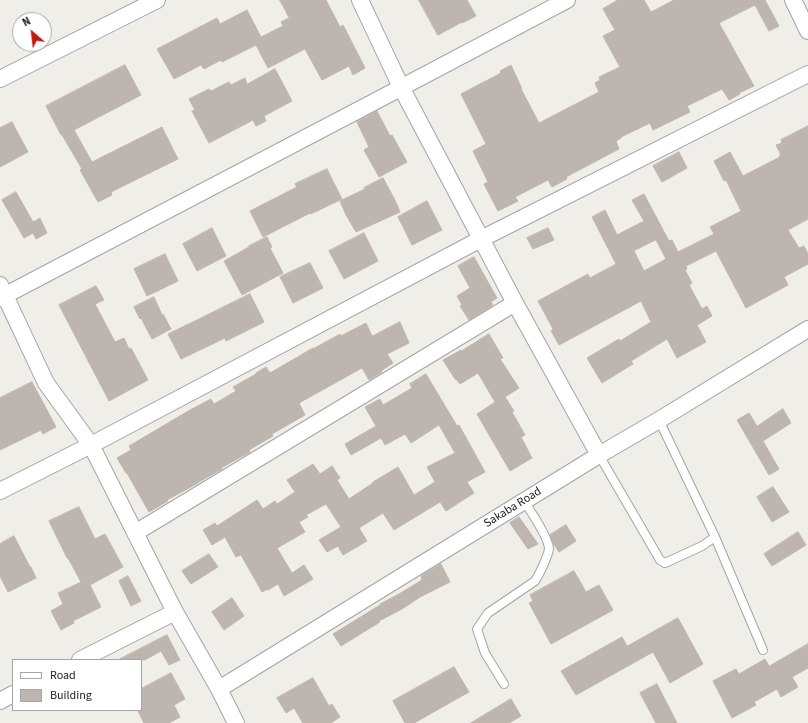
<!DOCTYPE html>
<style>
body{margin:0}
#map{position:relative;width:808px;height:723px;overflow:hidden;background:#f0eee8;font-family:"Source Sans 3",sans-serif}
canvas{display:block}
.legend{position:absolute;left:12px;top:659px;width:130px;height:52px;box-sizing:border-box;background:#fff;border:1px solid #a6a6a6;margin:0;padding:5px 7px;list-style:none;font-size:12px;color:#202020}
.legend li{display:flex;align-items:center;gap:8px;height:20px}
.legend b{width:20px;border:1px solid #a6a6a6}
.north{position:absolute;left:12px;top:12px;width:40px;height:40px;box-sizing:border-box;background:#fff;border:1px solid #a6a6a6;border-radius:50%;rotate:332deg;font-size:11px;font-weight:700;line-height:16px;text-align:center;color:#202020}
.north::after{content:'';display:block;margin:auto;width:14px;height:18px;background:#c11910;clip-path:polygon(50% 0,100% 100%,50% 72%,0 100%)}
</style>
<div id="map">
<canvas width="808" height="723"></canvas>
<ul class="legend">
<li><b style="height:5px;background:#fff"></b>Road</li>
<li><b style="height:11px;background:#bdb6b0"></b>Building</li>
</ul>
<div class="north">N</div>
</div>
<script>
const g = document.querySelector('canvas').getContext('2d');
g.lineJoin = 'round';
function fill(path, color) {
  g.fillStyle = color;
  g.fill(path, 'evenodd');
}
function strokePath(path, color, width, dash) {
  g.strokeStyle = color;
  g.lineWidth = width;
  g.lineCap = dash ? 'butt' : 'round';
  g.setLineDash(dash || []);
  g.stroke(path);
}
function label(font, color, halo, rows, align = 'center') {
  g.font = font + ' "Source Sans 3",sans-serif';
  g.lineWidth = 3;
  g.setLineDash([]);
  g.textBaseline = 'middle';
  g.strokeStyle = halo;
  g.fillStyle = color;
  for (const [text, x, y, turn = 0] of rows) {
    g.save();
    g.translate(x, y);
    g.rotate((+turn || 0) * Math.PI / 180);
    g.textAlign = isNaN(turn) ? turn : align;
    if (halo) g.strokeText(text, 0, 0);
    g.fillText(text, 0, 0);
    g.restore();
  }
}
const building = new Path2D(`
 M280,0h46l14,27 3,-2 22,43 -12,7 -4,-9 -27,14 -17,-31 -37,19 -12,-23 -34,17 -1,-2 -17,9 -3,-4 -27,14 -17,-30 60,-31 3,6 27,-14 14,27 22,-11 -2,-4 8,-4z
 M419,0h48l9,16 -14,7v-1l-24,13z
 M618,0h26l7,12 23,-12h91l14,26 -10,5 -14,-26 -36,18 35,63 -15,7 1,1 -11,6 -7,-11 -35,17 3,6 -37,18 -3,-7 -29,14v1l-5,3 3,8 -53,28 1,2 -15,8 -4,-7 -33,17 3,4 -20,10 -14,-27 4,-2 -15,-31 13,-7 -25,-50 40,-21 -1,-2 11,-6 11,24h-1l18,34 60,-31 -4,-9 5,-3 -1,-3 21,-10 -17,-31 12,-6 -12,-21z
 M125,65l16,30 -67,35 18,32 70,-35 16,32 -67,33 1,3 -14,7 -18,-32 2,-1 -20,-34h-1l-15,-29z
 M275,69l17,32 -28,15 2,5 -10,5 -3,-6 -44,23 -17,-32 3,-1 -6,-11 20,-10 2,2 18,-9 2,3 14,-7 2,6z
 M377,111l13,25 2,-1 15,27 -28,15 -15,-27 5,-3 -12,-25z
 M12,122l16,30 -28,15v-39z
 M808,126v93l-20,11 11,18 5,-2 4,8v10l-24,13 4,8 -42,23 -30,-57 -30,15 1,3 -2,1 7,13 -3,2 13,24 5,-3 5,10 -15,9 9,17 -29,16 -10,-19 -36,22 2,3 -31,19 -15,-25 32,-19 1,2 31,-19 -10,-21 -82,44 -8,-14 2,-2 -15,-28 50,-27 2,4 26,-14 -24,-47 13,-7 12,25 27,-14 -12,-21 12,-6 25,47 3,-1 6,12 36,-18 -4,-7 31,-16 -15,-31 -2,1 -10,-20 16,-9 13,24 37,-19 -1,-1 2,-1 -5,-10 6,-2 -1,-3zM656,240l10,19 -22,12 -10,-20z
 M679,152l8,16 -25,14 -9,-16z
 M327,169l15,30 -31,15 -1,-1 -47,24 -13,-26 47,-24 -2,-3z
 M383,178l11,20 6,14 -44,20 -10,-17 -6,-14 25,-12 -1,-1z
 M16,192l17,30 7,-4 7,15 -11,6 -3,-6 -9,5 -22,-38z
 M427,201l15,29 -30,15 -14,-28z
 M212,228l14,28 -29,15 -14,-27z
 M548,228l6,12 -21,9 -6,-11z
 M364,233l14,28 -34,18 -15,-28z
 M267,237l5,10 -2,1 13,25 -41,22 -18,-34 25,-14v-1z
 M165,254l13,27 -31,15 -13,-27z
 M474,257l23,41 -6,4 2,3 -24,15 -9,-14 2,-1 -5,-9 13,-8 -12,-22z
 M310,263l13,25 -30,15 -13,-26z
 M96,286l8,14 -9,4 20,38 9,-4 5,11 2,-1 17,32 -39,21 -50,-96z
 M250,294l14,28 -38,19 -1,-3 -44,21 -13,-25 29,-14z
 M154,297l8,18 1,-1 8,15 -19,10 -11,-21 -1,1 -6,-12z
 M400,322l9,21 -22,11 6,9 -12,8 1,1 -13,8 -7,-12 -63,35 6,12 -33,19 1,2 -24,14 1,2 -29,16 1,1 -25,14h1l-31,17 1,1 -19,11 -22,-39h-1l-9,-15 14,-8 -2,-4 61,-36 21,-11 3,5 22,-13 -3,-4 23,-13v-1l10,-6 4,6 43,-25v1l27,-15 1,2 25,-13 6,13z
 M489,334l14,24 -3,1 19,29 -14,9 9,14 -2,1 13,23 -4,2 11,21 -22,13 -33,-57 18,-12 -17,-29 -18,11 -4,-5h-1l-12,-19 18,-10v1z
 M426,374l31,52 2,-1 26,47 -18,10 7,11 -28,18 -6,-9 -46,28 -11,-17 -24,15 8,13 -24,14 -5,-9 -11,6 -8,-12 22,-13 -15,-23 -20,11 2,2 -9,5 6,10 -28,16 15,25 12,-8 9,14 -29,17 -6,-12 -10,6v-1l-6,3 -21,-37 -5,2 -11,-20 -13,8 -9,-15 12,-7 2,3 40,-26 6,9 12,-8 2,3 18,-12 -8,-12 26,-16 7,10 12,-8 8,12 -3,2 12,19 24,-16v-1l25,-15 16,28 21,-13 -8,-15 28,-14 -16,-28 -28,18 -6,-9 -20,11 -4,-7 -30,17 -6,-11 31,-18 -11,-19 15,-8 3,6 29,-17 -2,-4z
 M32,382l24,45 -13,7 -2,-4 -41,20v-52z
 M783,409l8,14 -28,18 16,28 -10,6 -32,-55 12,-7 8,13z
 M773,487l16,25 -17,10 -15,-25z
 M79,507l16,32 10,-5 18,33 -33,18 11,22 -28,14 1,2 -13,7 -10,-19 12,-7 -5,-11 23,-11 -13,-24h-1l-18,-37z
 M519,517l19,27 -10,5 -18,-26z
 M566,525l10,16 -17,11 -6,-9 -3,-8z
 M798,532l8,13 -34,21 -8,-12z
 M14,536l16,31h1l5,11 -28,14 -8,-16v-32z
 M209,554l9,13 -27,17 -9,-13z
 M441,564l9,18 -30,15 -18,12 -23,12 1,1 -39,24 -8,-12 47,-29v-1l19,-10 23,-14 -1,-4z
 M574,571l12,21 13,-7 14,25 -62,34 -22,-41 4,-2 -3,-6z
 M128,576l13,25 -10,5 -12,-25z
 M232,598l12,18 -20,14 -12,-18z
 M678,618l25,46 -33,19 -17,-31 -77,43 -15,-24 61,-34 5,9z
 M167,635l13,25 -11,5 -8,-14 -16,9h-27z
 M808,644v24l-16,9 6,10 -17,10 -4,-8 -23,13 2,3 -24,13 -19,-37 23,-12 3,5 26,-15 4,7z
 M454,667l15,25 -55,31h-9l-12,-22z
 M171,673l14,26 -11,6 6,12 -11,6h-25l-6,-12 3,-1v-21z
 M313,678l16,28 3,-2 8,13 -9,6h-28l-9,-15 -8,5 -9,-15z
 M657,684l20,39h-21l-16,-30z
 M511,699l10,17 -12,7h-38z`);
fill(building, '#bdb6b0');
strokePath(building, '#c1b6ab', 1);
const lane = new Path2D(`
 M659,420l56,117
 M599,455l61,105 5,3 37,-17 13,-9 48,113
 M504,684l-19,-31 -8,-24 11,-16 47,-32c4,-6 13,-25 14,-32 0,-10 -19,-39 -25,-48`);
const street = new Path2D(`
 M360,0l41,87 114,216 84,152
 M793,0l15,31
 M0,79l157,-79
 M0,285l46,98 45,62 84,167 44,77 17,34
 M0,298l372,-195 195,-103
 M0,491l91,-46 390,-206 327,-165
 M135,533l380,-230
 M80,660l95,-48
 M219,689l380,-234 60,-35 149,-91
 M0,701l13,-7`);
strokePath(lane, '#a4a4a4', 10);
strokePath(street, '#a4a4a4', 18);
strokePath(lane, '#fff', 8);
strokePath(street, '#fff', 16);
label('12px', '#202020', '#fff', [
 ["Sakaba Road",513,508,-32]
]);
</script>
